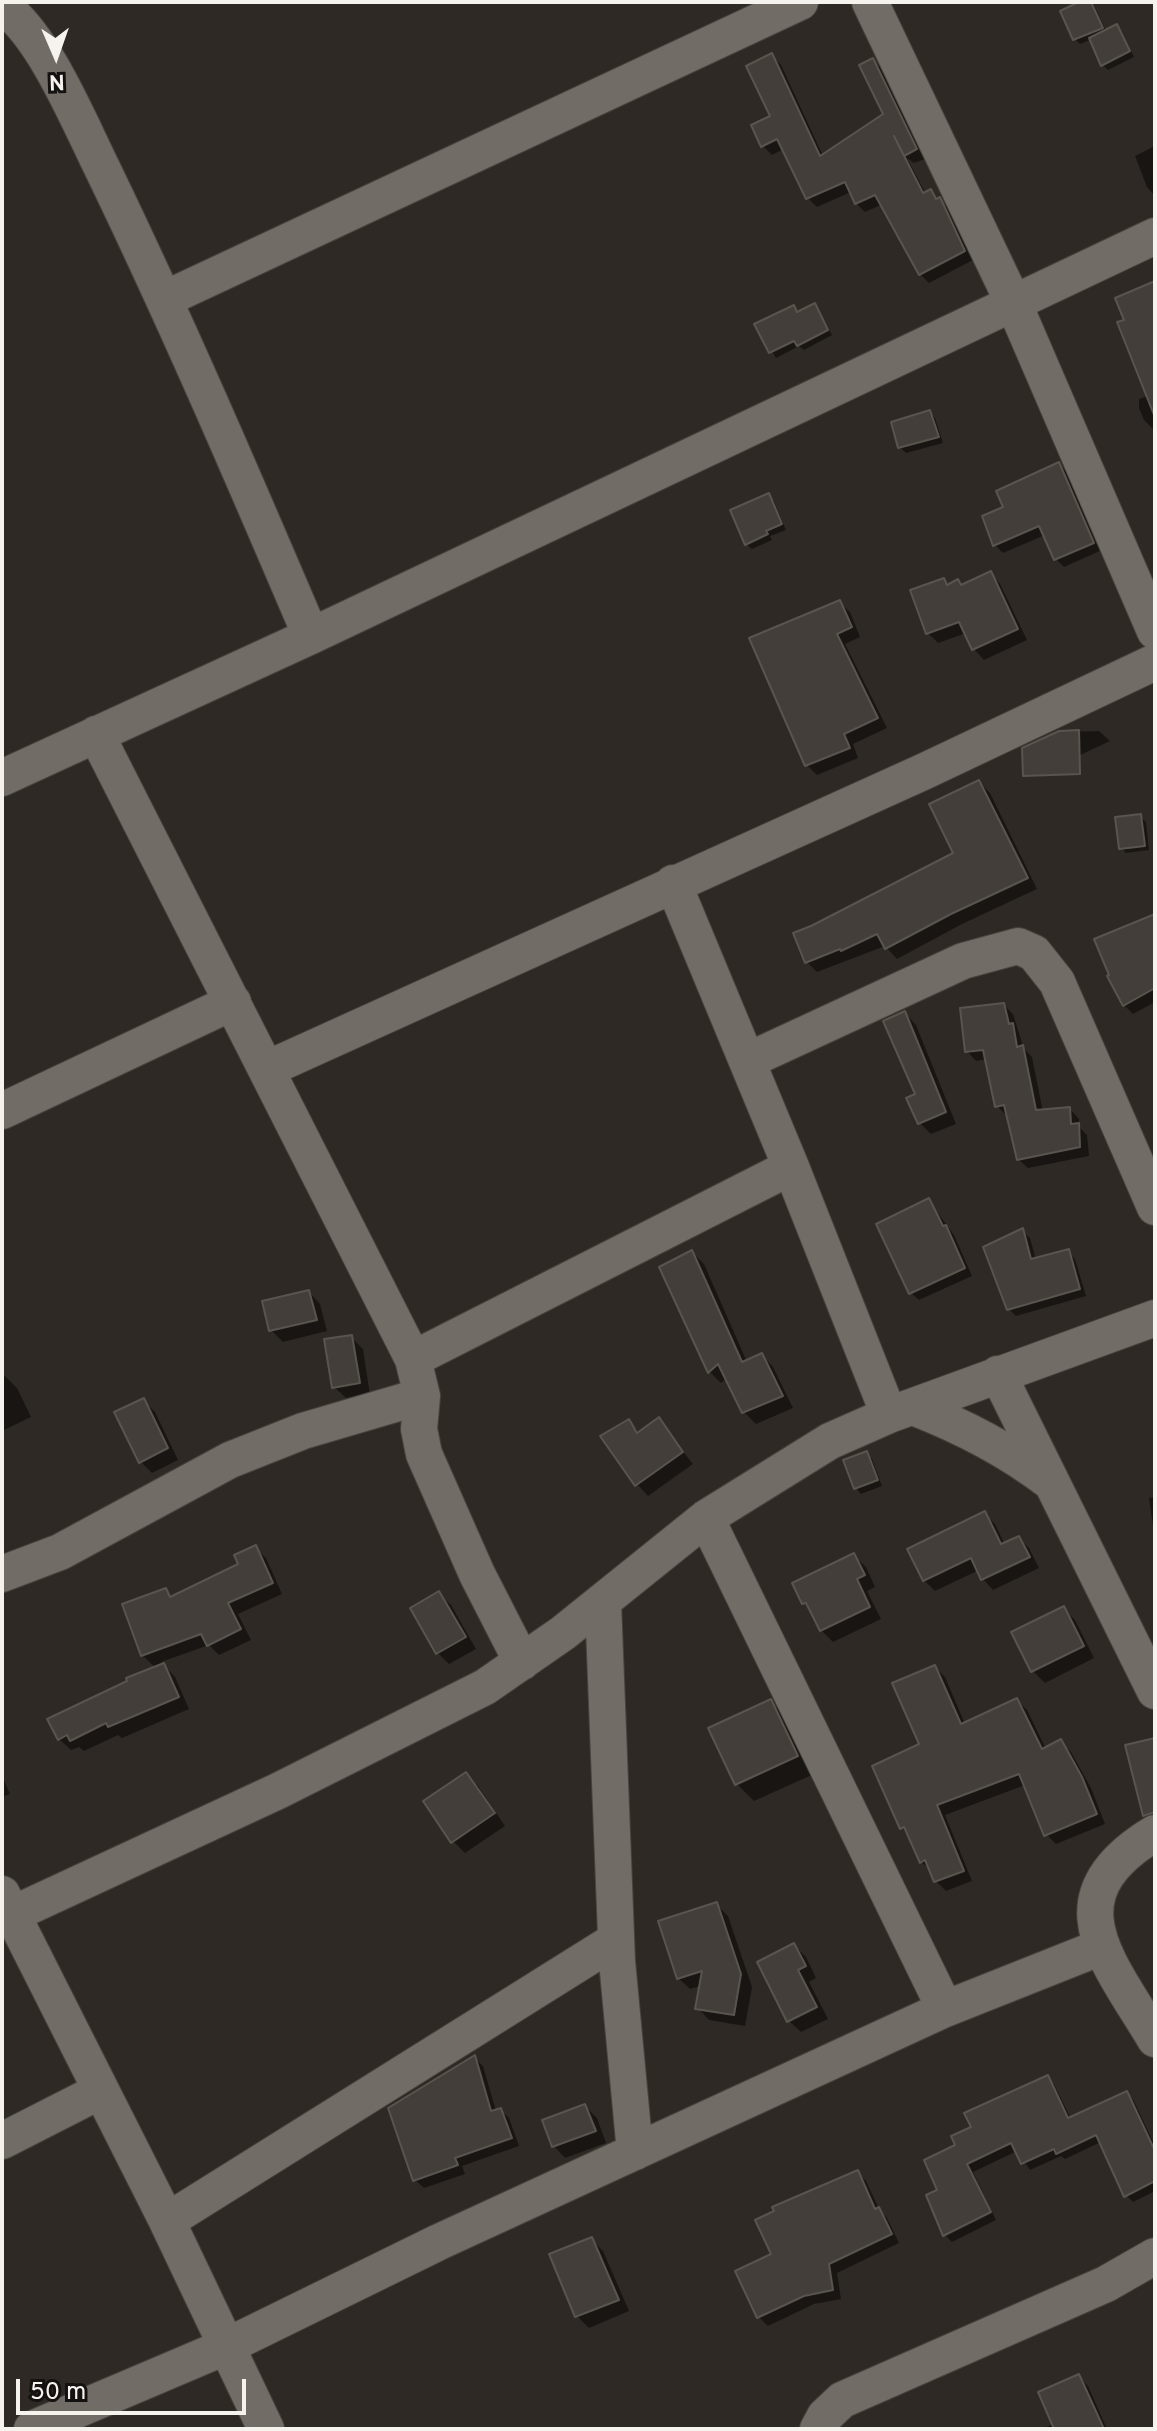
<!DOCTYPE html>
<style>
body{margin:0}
#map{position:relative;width:1157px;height:2431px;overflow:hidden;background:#2e2924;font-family:Overpass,sans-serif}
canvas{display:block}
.frame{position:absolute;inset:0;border:4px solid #f6f3ef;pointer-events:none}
.north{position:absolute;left:16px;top:16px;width:80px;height:80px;-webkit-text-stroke:6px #141210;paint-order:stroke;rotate:178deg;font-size:22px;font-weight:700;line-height:32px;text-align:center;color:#f6f3ef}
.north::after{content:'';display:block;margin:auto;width:28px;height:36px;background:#f6f3ef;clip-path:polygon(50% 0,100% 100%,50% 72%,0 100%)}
.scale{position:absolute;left:16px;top:2379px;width:230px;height:36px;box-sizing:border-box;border:4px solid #f6f3ef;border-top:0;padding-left:10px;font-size:24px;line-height:28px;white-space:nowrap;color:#f6f3ef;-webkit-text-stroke:6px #141210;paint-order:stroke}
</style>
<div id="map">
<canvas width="1157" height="2431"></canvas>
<div class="frame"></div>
<div class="north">N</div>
<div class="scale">50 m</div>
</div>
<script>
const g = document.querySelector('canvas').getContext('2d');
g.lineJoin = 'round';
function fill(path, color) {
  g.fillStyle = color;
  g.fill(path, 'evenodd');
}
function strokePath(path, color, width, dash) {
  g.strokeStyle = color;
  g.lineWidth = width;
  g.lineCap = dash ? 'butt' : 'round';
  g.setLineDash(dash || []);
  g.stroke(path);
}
fill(new Path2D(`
 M1084,2h7l3,3 12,26 10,-5 6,6 12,25 -26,13 -5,-5 -11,-26 -12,5 -5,-5z
 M772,56l9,9 42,91 62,-42 -12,-54 9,9 43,90 -11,4 -7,-5 19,36 5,-2 17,16 25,52 -44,23 -9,-9 -37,-70 -18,8 -9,-9 -5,-11 -34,15 -9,-9 -24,-49 -12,6 -9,-9 -10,-20 20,-9z
 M1155,146v50l-8,-9 -12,-31z
 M1155,283v146l-1,1 -10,-10 -5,-12v-9l9,-3 -22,-75z
 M814,305l18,30 -28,15 -5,-4 -23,12 -19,-33 36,-18 6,6z
 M930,412l5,6 8,25 -37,10 -6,-6 -7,-24z
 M1059,464l8,8 33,79 -36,16 -8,-8 -11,-24 -42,18 -8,-8 -11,-28 22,-9z
 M768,496l6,5 12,29 -16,6 2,4 -20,9 -6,-5z
 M990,573l10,11 27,56 -43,20 -10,-11 -8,-16 -28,10 -10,-10 16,-53 6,6h12z
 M840,603l10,9 10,25 -15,7 42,84 -34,16 5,14 -41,17 -10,-10 -55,-125z
 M1099,731l11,10 -74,35 -11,-11 35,-33z
 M979,782l11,11 47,96 -75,35 -65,35 -12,-13 -68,26 -10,-10 149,-108z
 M1140,816l6,6 3,28 -23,3 -5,-5z
 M1155,958v44l-22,12 -9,-9z
 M1004,1005l9,9 11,35 8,8 11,55 27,-3 9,10v8l8,8 2,21 -61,12 -10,-9 -11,-43 -10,-10 -10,-47 -11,2 -9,-10z
 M905,1013l11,12 40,99 -25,10 -11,-11 -2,-28z
 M929,1201l25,34 18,41 -53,24 -8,-7z
 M1022,1231l8,7 6,22 32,-8 7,7 11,37 -70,20 -7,-7z
 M692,1252l12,12 43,98 15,-7 11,12 20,41 -37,16 -12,-12 -17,-34 -6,5 -11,-11 -48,-104z
 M309,1292l11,12 7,27 -44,11 -12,-12z
 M351,1337l12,12 7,46 -24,3 -12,-11z
 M2,1373l15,15 14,29 -29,14z
 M143,1400l12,12 23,48 -26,13 -12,-12z
 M658,1420l35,44 -45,32 -11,-12 -9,-63 12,12z
 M866,1453l6,6 10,27 -21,8 -5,-6z
 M1155,1497v42l-6,-41z
 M985,1514l10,10 10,21 14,-7 10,10 10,20 -46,22 -10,-11 -4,-9 -44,21 -11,-11z
 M255,1548l11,10 16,36 -44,20 13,26 -32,15 -10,-10 -48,17 14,15 14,32 -67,29 -4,-3 -34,16 -5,-4 -8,3 -12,-11 97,-71 -14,-13 24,-65 7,8 68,-33z
 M854,1556l12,11 9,20 -8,4 14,28 -48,23 -12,-12 -9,-19 -8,-8z
 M439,1594l12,11 25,44 -27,15 -12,-12z
 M1063,1608l12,12 19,38 -49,25 -12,-12z
 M935,1667l10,10 20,47 52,-24 10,10 19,39 15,-7 10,10 20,36 14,36 -49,20 -10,-10 -21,-49 -80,30 27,66 -26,10 -10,-10 -4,-10 -11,-9 -12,-27 -7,-7 19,-83z
 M770,1701l18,18 26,55 -60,27 -18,-18z
 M466,1774l12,12 27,40 -40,27 -12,-12z
 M2,1776l8,18 -8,3z
 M717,1905l11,11 24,71 -7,39 -36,-6 -11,-12 3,-22 -11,3 -12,-11z
 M794,1945l12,12 10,21 -7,4 19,37 -27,13 -12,-11z
 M475,2058l8,8 13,45 4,-1 9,8 10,28 -57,20 3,8 -41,14 -9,-8z
 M1047,2078l7,6 17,35 56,-25 7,7 21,45v45l-22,11 -7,-7 -25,-53 -36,17 -4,-3 -31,14 -13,-19 -44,21 23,48 -44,22 -7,-7 -16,-39 11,-5 18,-45 16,-18z
 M585,2106l12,12 9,25 -41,15 -11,-12z
 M857,2172l9,9 13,28 8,9 12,25 -62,30 4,26 -27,5 -46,22 -9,-9z
 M591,2239l12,12 26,60 -40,17 -12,-12 -25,-60z
 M1078,2376l10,10 19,43h-66l13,-5z`), '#0007');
const building = new Path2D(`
 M1079,2h12l12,26 -30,12 -13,-29z
 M1117,24l13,27 -29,15 -12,-28z
 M772,53l48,103 63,-42 -24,-49 14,-7 44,91 -13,7 -10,-20 29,57 8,-4 5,10 4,-2 25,54 -46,24 -44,-80 -20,9 -10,-22 -39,17 -29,-60 -16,8 -10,-22 19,-9 -24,-50z
 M1155,281v134h-1l-37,-93 7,-2 -9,-22z
 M815,303l13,27 -31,16 -3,-5 -25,12 -15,-29 40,-19 3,7z
 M930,410l9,27 -41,11 -7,-26z
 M1059,462l35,81 -40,17 -15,-34 -46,20 -11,-30 21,-9 -7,-16z
 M769,493l13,31 -16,7 2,3 -23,11 -15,-35z
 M991,571l27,58 -46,21 -13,-28 -33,12 -16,-44 34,-12 3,7 11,-6 3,6z
 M840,600l12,27 -15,7 41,84 -34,16 6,14 -45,18 -56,-128z
 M1079,730l1,44 -57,2 -1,-28 37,-17z
 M979,780l49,98 -77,36 -66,35 -8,-15 -36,17 -1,-2 -35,14 -12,-30 18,-7 142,-73 -24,-49z
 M1141,814l4,32 -26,3 -4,-32z
 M1155,914v74l-32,18 -16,-30 2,-1 -15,-36z
 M1004,1003l5,21 4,-1 4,24 6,-2 13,65 34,-3 1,17 8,-1 1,24 -63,13 -13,-55 -9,2 -12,-57 -18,2 -5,-44z
 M905,1011l41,101 -28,12 -12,-26 9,-4 -32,-73z
 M929,1198l14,28 3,-1 19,43 -56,26 -33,-70z
 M1023,1228l8,31 38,-10 11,40 -73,21 -24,-63z
 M692,1250l50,112 20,-9 21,43 -41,17 -24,-49 -10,9 -49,-106z
 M309,1290l8,30 -48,11 -7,-30z
 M352,1335l8,48 -28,5 -8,-49z
 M144,1398l24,50 -29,15 -25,-51z
 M659,1417l24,35 -48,34 -35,-50 29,-17 8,14z
 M867,1451l11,29 -24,9 -11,-29z
 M985,1511l16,33 18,-8 11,21 -49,23 -10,-22 -48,23 -16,-32z
 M256,1545l17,38 -45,20 13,26 -34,17 -6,-12 -60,22 -19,-52 44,-16 4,9 68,-33 -4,-9z
 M854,1553l11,22 -8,4 13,28 -50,24 -14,-28 -4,1 -10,-21z
 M439,1591l27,46 -30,17 -26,-46z
 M1064,1606l20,40 -53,26 -20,-40z
 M164,1663l15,34 -71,30 -2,-4 -36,18 -3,-6 -9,5 -11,-21 80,-38 -1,-3z
 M935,1665l26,59 56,-26 25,51 19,-10 21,38 15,37 -53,22 -25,-62 -82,31 27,66 -30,11 -9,-22 -5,3 -16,-36 -4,2 -28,-63 47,-22 -27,-61z
 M771,1699l27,57 -63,29 -27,-57z
 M1155,1738v74l-12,4 -18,-71z
 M466,1772l29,41 -44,30 -28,-42z
 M717,1902l24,72 -7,41 -39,-6 7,-38 -25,8 -19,-58z
 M794,1943l12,23 -8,4 19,37 -30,15 -30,-60z
 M475,2055l16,56 10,-3 11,30 -57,20 3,7 -45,16 -25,-73z
 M1048,2075l20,43 59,-27 28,60v30l-31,16 -28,-62 -40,19 -2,-5 -33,15 -10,-21 -44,21 24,48 -48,24 -17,-41 11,-5 -13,-30 31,-15 -4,-9 20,-9 -7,-14z
 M585,2104l11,27 -44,16 -10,-27z
 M858,2170l17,39 4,-2 13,27 -63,30 4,26 -29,6 -47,22 -22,-47 36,-17 -16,-34 19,-9 -2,-4z
 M592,2237l27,63 -44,17 -26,-63z
 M1079,2374l25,55h-50l-16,-37z`);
fill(building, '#433e39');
strokePath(building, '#59544e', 2);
const minor = new Path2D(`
 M870,2l143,300 142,329
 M2,6c42,29 78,118 101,164 74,153 141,309 208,466
 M165,299l635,-297
 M96,734l317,625 9,37 -3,33 5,25 53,120 45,88
 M2,778l309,-142 844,-400
 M673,883l118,284 98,248
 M747,1061l216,-100 55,-15 16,7 23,29 98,225
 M267,1069l658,-298 230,-109
 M2,1111l231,-109
 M413,1359l378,-192
 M998,1374l157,317
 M913,1407c49,19 94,42 136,74
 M706,1518l239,491
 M2,1574l58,-22 170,-92 73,-29 119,-35
 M603,1602l14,359 18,191
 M1155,1833c-107,64 -47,127 0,206
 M2,1894l165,327 99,208
 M13,1914l265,-123 207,-104 78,-54 143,-115 124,-77 59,-26 266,-97
 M2,2141l98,-50
 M167,2221l449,-281
 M32,2429l193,-82 214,-105 506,-233 156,-62
 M818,2429l7,-13 17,-16 264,-116 49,-28`);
strokePath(minor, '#47443f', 38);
strokePath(minor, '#716c66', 36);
</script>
